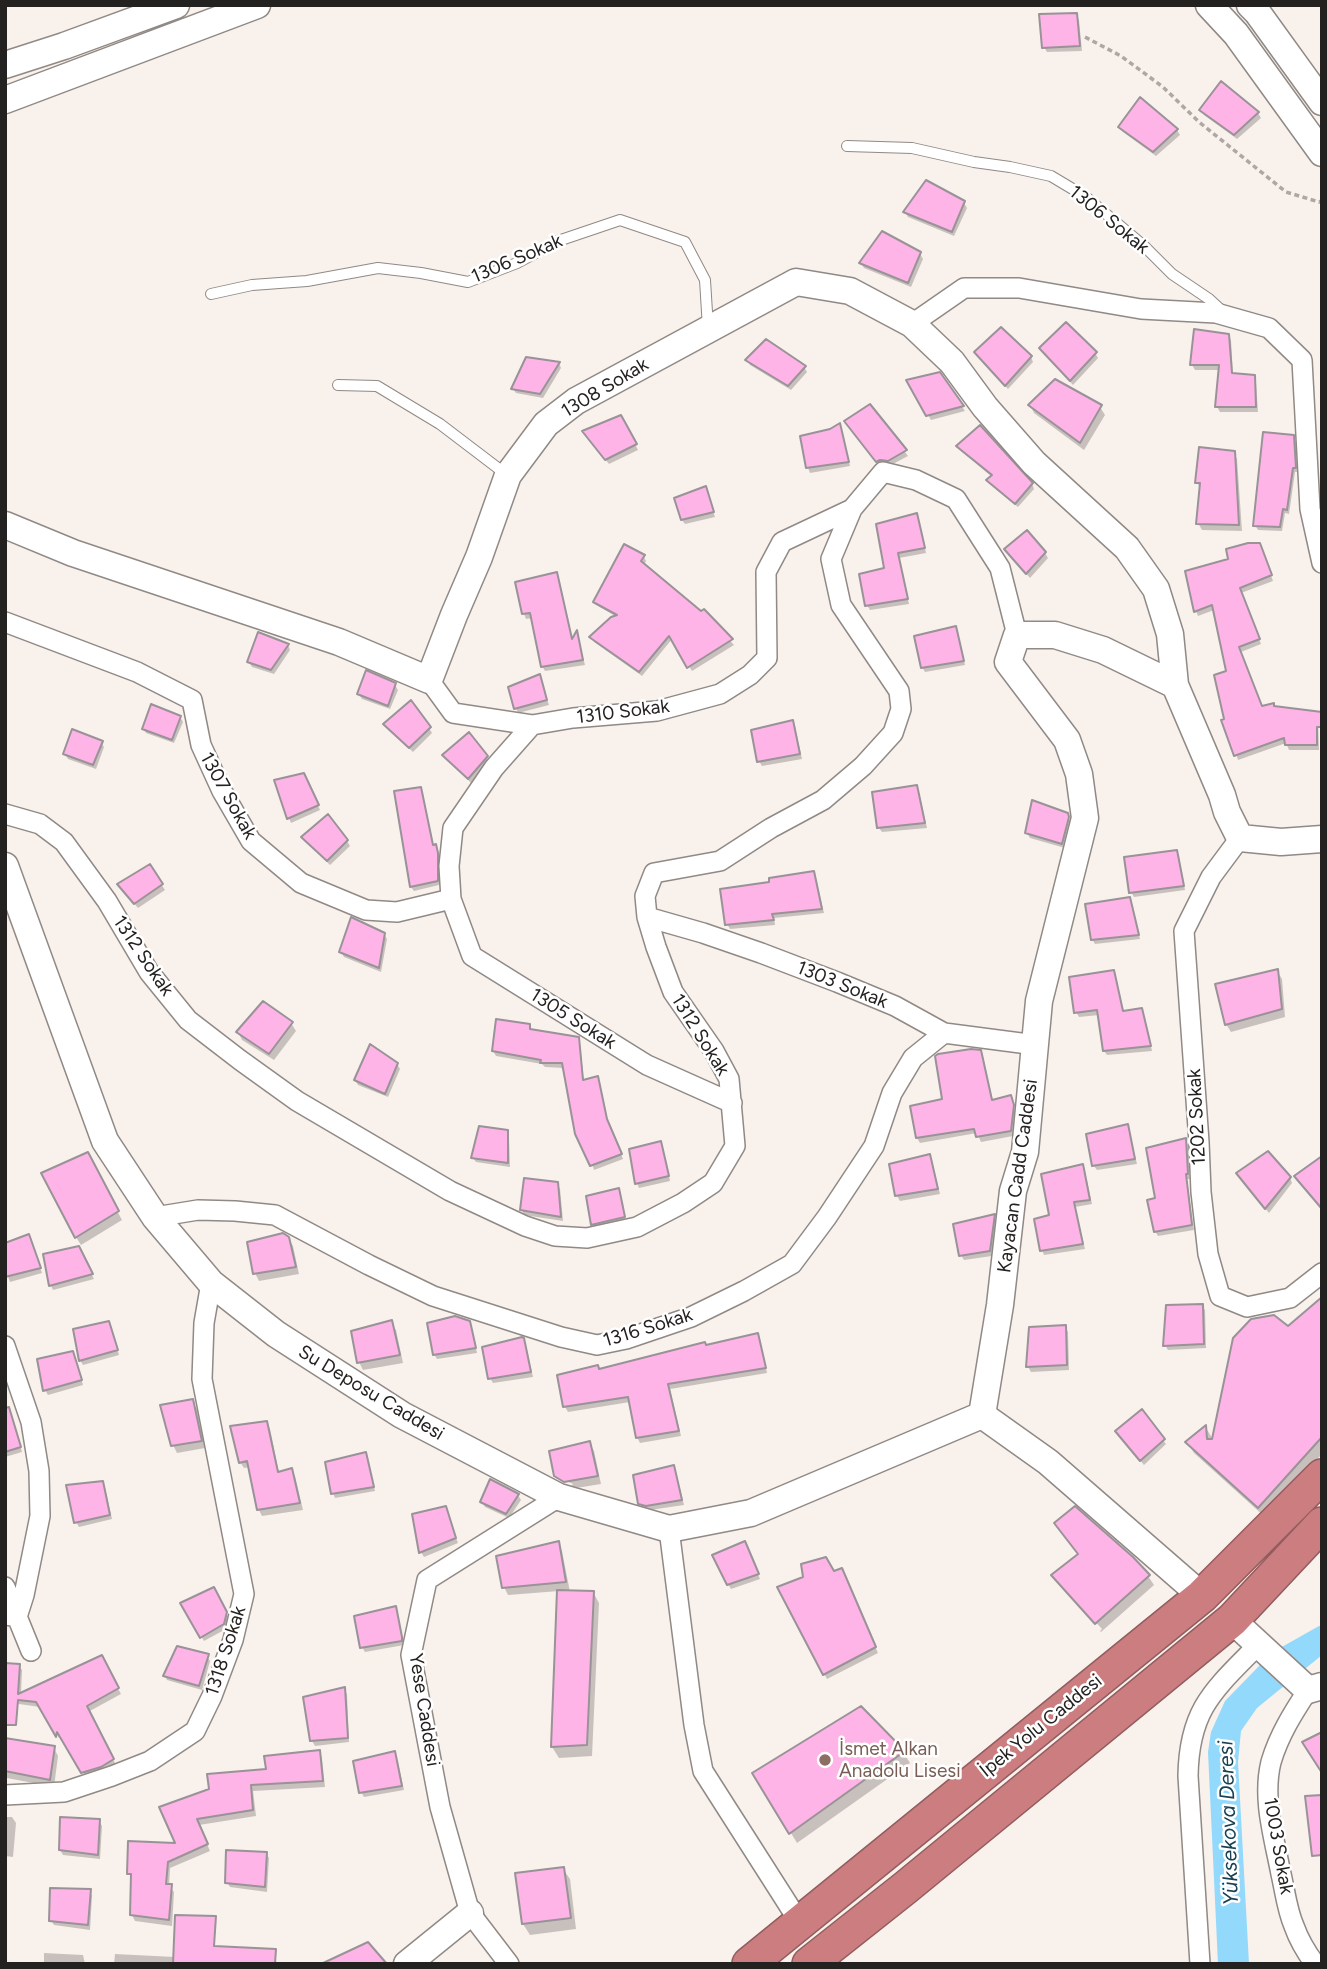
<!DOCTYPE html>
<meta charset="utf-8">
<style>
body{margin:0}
#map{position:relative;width:1327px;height:1969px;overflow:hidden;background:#f9f1ec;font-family:Figtree,sans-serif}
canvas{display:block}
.frame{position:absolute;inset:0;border:7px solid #242220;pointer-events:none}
</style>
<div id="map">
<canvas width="1327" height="1969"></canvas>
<div class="frame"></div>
</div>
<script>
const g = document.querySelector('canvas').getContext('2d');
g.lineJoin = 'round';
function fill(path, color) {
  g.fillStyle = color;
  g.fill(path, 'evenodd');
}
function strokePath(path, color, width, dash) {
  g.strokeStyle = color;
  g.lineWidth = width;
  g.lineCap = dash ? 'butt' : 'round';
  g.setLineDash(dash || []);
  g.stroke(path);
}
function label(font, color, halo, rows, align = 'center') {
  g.font = font + ' Figtree,sans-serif';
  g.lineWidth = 5;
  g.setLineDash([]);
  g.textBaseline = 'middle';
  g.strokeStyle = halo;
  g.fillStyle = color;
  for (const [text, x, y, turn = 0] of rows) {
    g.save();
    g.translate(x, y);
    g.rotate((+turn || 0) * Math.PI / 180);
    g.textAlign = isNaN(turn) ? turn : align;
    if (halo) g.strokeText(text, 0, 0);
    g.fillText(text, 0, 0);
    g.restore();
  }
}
fill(new Path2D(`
 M1319,1626h3v29l-65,53 -16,23 -3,31 11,202h-31l-10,-212 3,-20 14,-31 34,-35 21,-18z`), '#92d9fc');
fill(new Path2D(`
 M1076,15l3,5 3,31 -35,1 -3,-5z
 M1222,83l36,30 3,5 -24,21 -33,-24 -3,-5z
 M1140,100l37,30 3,5 -24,21 -33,-24 -3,-5z
 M964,203l3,5 -13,28 -46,-19 -3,-5z
 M920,254l3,5 -12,28 -47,-19 -3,-5z
 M1195,331l33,4 3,5 2,35 20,2 3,5 2,30h-38l-3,-5 4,-37h-26l-3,-5z
 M1044,353h51l3,5 -25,27z
 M979,357h52l2,5 -25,27z
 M747,360l57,7 3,5 -16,18 -41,-25z
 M559,363l2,5 -18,30 -27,-5 -3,-4z
 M939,374l26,37 -34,9 -22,-39z
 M1030,405l70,2 5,8 -21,35 -50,-37z
 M870,406l38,50 -17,9 -11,1 -31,-40z
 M621,418l17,32 -29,14 -22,-27z
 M840,425l10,41 -40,7 -2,-5 23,-37z
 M1293,437l3,5 1,30h-2l-6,42 -4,-1 -3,18 -24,-1 -3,-5z
 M959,447l73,37 2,5 -16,18 -27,-22 -3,-4 4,-4 -31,-26z
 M1234,453l3,6 5,72 -40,-1 -4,-7 3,-33 -4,-8z
 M705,488l10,29 -30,7 -3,-4z
 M916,515l3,5 7,33 -27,5 10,46 -39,6 -3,-5z
 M1006,550l39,3 3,5 -18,20z
 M1262,550l11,31 -32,12 20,51 -20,8 21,56h13l43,10 1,32h-30l-3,-7 -48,17 -12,-40 2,-47 -14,-63 -16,6 -2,-5z
 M644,557l2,4 -2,4 57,48 3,-2 30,34 -42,26 -20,-32 -30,37 -48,-34 -3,-5 26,-20 -19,-11 -3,-4z
 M556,574l3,5 14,62 4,-7 8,31 -40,6 -3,-5 -9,-48 -7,1 -2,-5z
 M955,628l3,5 7,32 -40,7 -3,-5z
 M288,645l2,5 -16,24 -22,-7 -3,-5z
 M541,681l8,24 -31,8 -2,-5z
 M395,685l3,5 -8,19 -28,-10 -3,-5z
 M180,717l3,5 -9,21 -28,-10 -2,-4z
 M792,722l3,4 7,33 -40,7 -3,-5z
 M429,728l3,5 -19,19 -25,-23z
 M101,742l3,5 -8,22 -28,-10 -3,-5z
 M444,755l43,2 2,5 -18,21z
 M306,780l14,30 -29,13 -2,-5z
 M916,787l3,5 8,36 -45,4 -3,-4z
 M420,789l3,5 11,53 4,4 2,9 -1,25 -25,6 -3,-4z
 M1067,814l4,9 -6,25 -35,-10 -3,-5z
 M303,838l44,3 3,5 -20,19z
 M1176,851l3,5 6,34 -51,7 -3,-5z
 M149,866l16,24 -27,18 -16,-19z
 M813,873l3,5 8,35 -50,5 1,7 -45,4 -3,-5 44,-41z
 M1129,899l3,5 8,35 -45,5 -3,-5z
 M384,934l3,5 -6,33 -37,-15 -3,-5z
 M1277,971l5,8 3,38 -54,15 -5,-8z
 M1113,972l3,5 8,36 17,-3 3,5 8,36 -45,4 -3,-4 -5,-36 -20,2 -3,-5z
 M291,1023l5,8 -22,29 -32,-20 -4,-8z
 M529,1025l3,6 45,7 3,6 4,37 13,-3 3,5 9,43 14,33 -29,11 -30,-102 -19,-1 -3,-3 -46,-8 -3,-5z
 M980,1052l3,5 10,44 17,-4 3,5 2,10 -2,24 -32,6 -4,-9 -57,10 -3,-5 -5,-30 32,-8z
 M397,1064l3,5 -12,28 -30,-12 -3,-5z
 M1127,1126l2,5 8,33 -40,6 -3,-4z
 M507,1132l2,5 1,30 -34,-5 -3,-4z
 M1186,1140l2,5 2,34h-3l7,51 -36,6 -3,-5z
 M660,1143l3,5 7,33 -31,7 -2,-5z
 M87,1155l35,65 -41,25 -5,-8z
 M930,1156l2,5 8,33 -40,7 -3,-5z
 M1082,1166l3,5 7,33 -17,3 10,42 -41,6 -2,-5 9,-34z
 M1290,1178l2,5 -23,30 -28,-34z
 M557,1184l3,5 3,32 -39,-6 -2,-5z
 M620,1195l6,27 -31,7 -2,-5z
 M994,1216l2,5 -4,35 -28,4 -3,-5z
 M29,1236l13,37 -32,9 -5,-14z
 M288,1238l5,8 6,28 -40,7 -4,-8z
 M78,1248l16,31 -41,11 -2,-4z
 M1322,1299v155l-57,63 -71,-64 -6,-10 18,-15 8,13 74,-113z
 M1202,1306l3,4 1,38 -38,2 -3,-5z
 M469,1322l3,6 5,25 -40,6 -3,-5z
 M391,1323l5,7 7,33 -40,7 -4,-8z
 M1065,1327l3,5 1,38 -38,2 -3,-5z
 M111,1328l8,27 -36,10 -3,-5z
 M757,1335l3,5 7,33 -97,16 11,47 -41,7 -3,-6 -7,-35 -62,10 -3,-5 35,-36z
 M523,1340l3,5 7,32 -40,6 -3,-5z
 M75,1358l8,27 -35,10 -3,-5z
 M192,1401l5,8 8,39 -28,5 -4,-8z
 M5,1421l9,4 8,27 -17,5z
 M267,1423l3,6 9,44 13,-3 3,6 8,34 -41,6 -3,-6 -9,-43 -6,1 -4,-6z
 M1120,1436l43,4 3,4 -22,21z
 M589,1443l5,8 7,33 -31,5 -10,-5 -2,-3 13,6 2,-3 -17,-8z
 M365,1454l3,4 7,33 -40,7 -2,-5z
 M674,1467l2,5 8,33 -34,5 -7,-2 -3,-5z
 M102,1482l3,5 7,32 -33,8 -3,-5z
 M518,1495l3,5 -12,18 -24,-11 -3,-5z
 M445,1508l13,35 -34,14 -3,-5z
 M558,1543l4,8 8,41h23l6,11 -7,153 -33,2 -7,-11 7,-156 -51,4 -4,-8z
 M747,1548l13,31 -29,10 -3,-5z
 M834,1574l10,1 34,78 -51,26 -48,-91z
 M1054,1576h94l6,9 -53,47 -1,-1 2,-2 -42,-46h-2z
 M213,1589l16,30 -3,10 -22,12 -22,-37z
 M395,1608l2,4 7,33 -39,7 -3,-5z
 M207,1656l3,5 -8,29 -35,-10 -2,-4z
 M101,1657l20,37 -33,18 28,53 -30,12 -26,-44 -1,5 -19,-31 -35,-5 14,-36 3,4 -1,24z
 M344,1689l3,5 2,48 -34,4 -3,-5z
 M861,1708l42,44 7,11 -113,80 -42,-69z
 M5,1740l49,8 4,8 -4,31 -47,-9 -2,-3z
 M319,1752l3,6 3,29 -72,4 3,25 -57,9 11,26 -40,17 -1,18 5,6 -2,34 -37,-5 -3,-6 1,-35 -4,-7 49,-28 -16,-37z
 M394,1753l3,5 7,32 -40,7 -3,-5z
 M5,1817h7l4,6 -3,34 -8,-1z
 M99,1821l3,5 -2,33 -37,-4 -3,-5z
 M266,1853l3,5 -2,34 -37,-5 -3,-5z
 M563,1869l7,10 6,50 -46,6 -7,-11z
 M90,1891l2,5 -2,34 -36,-5 -3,-5z
 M44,1953l39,2 2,9h-41z
 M115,1954l60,3 36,7h-97z`), '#0003');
const building = new Path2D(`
 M1077,13l3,33 -38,2 -3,-34z
 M1221,81l38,31 -25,23 -35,-25z
 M1140,97l38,32 -25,23 -35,-25z
 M926,180l39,21 -13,31 -49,-20z
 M882,231l39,21 -13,31 -49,-20z
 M1066,322l31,30 -27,29 -31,-33z
 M1001,327l31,29 -27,30 -31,-34z
 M1194,329l35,5 3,39 23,2 1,32h-41l4,-42h-29z
 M766,339l40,27 -18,20 -43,-26z
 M526,357l34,5 -20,32 -29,-5z
 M940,372l24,34 -38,10 -20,-36z
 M1055,379l47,26 -22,38 -52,-38z
 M870,404l37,46 -19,11 -8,-1 -4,2 -32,-41z
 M621,415l16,29 -32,16 -23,-29z
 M840,423l9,39 -43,6 -6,-32 30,-7z
 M980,425l53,58 -18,21 -29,-24 6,-5 -36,-29z
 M1263,432l31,3 2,33h-3l-6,42 -4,-1 -3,18 -27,-1z
 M1199,447l36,4 4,74 -43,-1 4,-41h-5z
 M706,486l8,26 -33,8 -7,-22z
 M917,513l8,35 -27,5 10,46 -43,7 -6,-32 25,-6 -8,-44z
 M1027,530l19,22 -20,22 -22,-25z
 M1248,543h12l12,32 -32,13 20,51 -21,8 23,59 12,-3v3l48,6v15h-5v18h-32l-1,-7 -50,18 -13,-36 3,-1 -10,-44 12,-4 -14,-66 -18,7 -9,-41 43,-12 -2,-10z
 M624,544l21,11 -4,6 60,50 3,-2 29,30 -46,29 -18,-32 -30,36 -50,-35 22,-20 6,-2 -24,-13z
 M557,572l15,67 5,-9 6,30 -42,7 -11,-54 -8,1 -7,-32z
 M956,626l8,35 -43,7 -7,-32z
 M258,632l31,12 -18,26 -24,-8z
 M366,670l30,13 -8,23 -31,-12z
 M540,674l7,26 -33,9 -6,-22z
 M411,700l20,27 -22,21 -26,-24z
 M151,704l30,12 -9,24 -30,-11z
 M793,720l7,34 -43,8 -6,-32z
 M72,729l31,12 -10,24 -30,-11z
 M469,732l19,24 -20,23 -26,-24z
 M304,773l15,32 -32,14 -13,-39z
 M917,785l8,38 -48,5 -5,-36z
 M421,787l12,58 3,-1 2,9v28l-28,6 -16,-96z
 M1032,800l36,13 1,4 -7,27 -37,-11z
 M328,814l20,26 -21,21 -26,-24z
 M1177,850l7,36 -55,7 -5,-36z
 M150,864l13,20 -29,20 -17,-20z
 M814,871l8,38 -50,5 2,6 -49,5 -5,-36 49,-7v-4z
 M1130,897l9,38 -48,5 -6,-36z
 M351,917l34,16 -6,35 -40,-16z
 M1278,969l4,40 -57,16 -10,-41z
 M1114,970l9,41 19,-3 9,38 -48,5 -6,-41 -23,3 -5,-36z
 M263,1001l30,21 -24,32 -33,-22z
 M496,1019l34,5v5l49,8 4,43 15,-4 9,43 15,35 -32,12 -15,-32 -13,-71h-22l1,-3 -49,-9z
 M370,1044l28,19 -13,31 -31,-14z
 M971,1049l10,1 11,50 19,-5 3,10 -3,26 -35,6 -2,-8 -58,9 -6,-32 32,-7 -7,-43 3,-2z
 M1128,1124l7,35 -43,7 -6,-32z
 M479,1126l29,4v33l-37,-5z
 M1186,1138l2,36h-2l6,51 -38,7 -7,-32 8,-2 -9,-50z
 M661,1141l8,35 -34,8 -6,-35z
 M1268,1151l23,26 -26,32 -29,-36z
 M88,1152l31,59 -44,27 -34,-65z
 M930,1154l8,35 -43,7 -6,-32z
 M1322,1156v53l-28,-33z
 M1083,1164l7,36 -16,2 9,42 -43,7 -6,-32 15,-4 -8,-41z
 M524,1178l34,4 3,35 -41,-7z
 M619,1188l6,29 -34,8 -5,-29z
 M995,1214l-5,37 -31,5 -6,-32z
 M283,1233l6,4 7,30 -43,7 -6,-32z
 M29,1234l12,34 -36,9v-34z
 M79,1246l14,28 -44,12 -6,-32z
 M1322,1297v140l-64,71 -73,-66 21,-17 1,14h5l21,-101 18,-19 23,-4 14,11z
 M1203,1304l1,40 -41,2 3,-41z
 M455,1316l15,5 6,27 -43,7 -6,-32z
 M392,1320l8,35 -43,8 -6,-32z
 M109,1321l9,29 -39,11 -6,-32z
 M1066,1325l1,40 -41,2 3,-40z
 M758,1333l8,35 -98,16 11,47 -43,7 -8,-41 -65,10 -6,-32 41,-10 1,4 106,-27 1,3z
 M522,1337l2,1 7,34 -43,7 -6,-32z
 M73,1351l9,29 -39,11 -6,-32z
 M193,1399l9,42 -31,5 -11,-41z
 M9,1407l12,40 -16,5v-44z
 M1142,1409l23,30 -25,22 -25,-30z
 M267,1421l11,51 14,-4 8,35 -43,7 -10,-49 -8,2 -9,-37z
 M590,1441l8,35 -34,6 -10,-6 -5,-25z
 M366,1452l8,35 -43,7 -6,-32z
 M674,1465l8,35 -36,6 -8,-2 -5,-29z
 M490,1479l29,15 -13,20 -26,-12z
 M103,1481l7,34 -36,8 -8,-38z
 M446,1506l10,32 -37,15 -7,-39z
 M1075,1506l58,51 17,18 -55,49 -44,-49 27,-21 -24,-31z
 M559,1541l7,41 -64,6 -6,-32z
 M745,1541l14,33 -32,11 -15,-30z
 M826,1557l8,14 8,-3 34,79 -53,28 -46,-88 26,-10 -2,-13z
 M214,1587l13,25 -3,12 -24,14 -20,-35z
 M557,1590l37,1 -7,154 -36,2z
 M396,1606l6,31v4l-42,7 -6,-32z
 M177,1646l32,8 -10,32 -36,-10z
 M102,1655l17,33 -32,18 27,53 -13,8 -20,6 -24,-41 -1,5 -20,-35 -18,-2 -2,25h-11v-62l15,1 -2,30z
 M345,1687l3,51 -38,3 -7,-44z
 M861,1706l44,45 -116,83 -37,-61z
 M1322,1732v41l-20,-31z
 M5,1738l50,8 -5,34 -45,-9z
 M320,1750l3,31 -72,4 2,25 -56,9 11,25 -40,18 -2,22h6l-3,36 -39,-5 1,-41h-4l1,-33 47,2 -16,-36 50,-18 -2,-15 59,-5 -2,-13z
 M395,1751l7,35 -43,7 -6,-32z
 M1322,1795v60l-10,1 -7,-60z
 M60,1817l40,2 -2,36 -39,-5z
 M226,1850l41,2 -2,35 -40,-4z
 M564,1867l7,51 -49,6 -7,-51z
 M50,1888l41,1 -3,36 -39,-4z
 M175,1915l41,1 -2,30 62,3 -1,15h-102z
 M368,1942l19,22h-66z`);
fill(building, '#feb4e7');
strokePath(building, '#999297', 2);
const lane = new Path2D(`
 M847,146l65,2 62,14 36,5 41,9 35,21 58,49 28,28 37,25 14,13
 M211,294l41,-9 55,-4 71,-13 43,5 47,9 49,-19 41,-22 62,-21 65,22 20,38 3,48
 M338,385l39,1 63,38 67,51`);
const street = new Path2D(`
 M912,324l52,-36h55l122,21 75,4 53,15 33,32 8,149 12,54
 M5,622l132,50 55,28 9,45 21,46 29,50 50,42 65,27 31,2 54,-13
 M429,680l24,33 79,12 41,-7 84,-7 63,-17 30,-19 17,-17 -1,-86 16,-30 70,-33 31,-37 33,8 40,19 44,69 17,67
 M532,725l-38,43 -41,60 -4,38 2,33 21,57 175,109 85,38
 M5,814l35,10 24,18 43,59 42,71 39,48 52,40 57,41 153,90 75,35 30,10 32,2 50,-11 46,-24 30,-20 22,-37 -6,-67 -15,-28 -41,-59 -17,-45 -9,-30 -2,-21 9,-23 66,-12 51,-33 52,-28 40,-34 30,-33 8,-24 -2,-18 -58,-86 -10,-46 21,-50
 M1240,838l-29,39 -27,54 15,211 2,50 7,62 12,42 27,11 43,-9 32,-25
 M647,917l56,16 58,20 76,29 58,24 49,27 92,12
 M155,1217l43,-7 37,1 40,4 94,50 64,31 128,41 36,8 29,-6 65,-22 53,-26 48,-27 35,-47 47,-71 18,-53 21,-35 31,-25
 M5,1346l26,76 8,49 1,45 -16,79 -7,22 -12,-2
 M669,1529l25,196 9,46 97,152
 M5,1587l26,64
 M1308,1690c-15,23 -29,45 -37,72 -9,37 3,75 10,112 4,17 6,36 13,52 5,14 12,26 21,38
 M5,1795l59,-3 48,-16 38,-15 45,-30 17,-35 21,-56 11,-46 -42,-215 2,-56 7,-40
 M509,1964l-39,-51 -30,-106 -29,-152 16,-75 132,-83
 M1200,1964l-12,-188c1,-68 27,-87 71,-132`);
const secondary = new Path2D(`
 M1209,5l27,29 86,119
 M1250,5l7,7 65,90
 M5,65l59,-19 112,-41
 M5,100l252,-95
 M5,525l68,28 266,89 90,38 25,-65 25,-58 29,-82 38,-51 30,-23 220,-119 54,9 62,33 40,38 33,45 49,56 93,85 29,41 14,45 5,51
 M5,866l100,275 50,76 56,66 65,51 126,81 157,82 110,32 82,-16 231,-98
 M1202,1596l-154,-134 -66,-47 18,-110 13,-114 12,-39 14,-151 46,-183 -6,-44 -12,-34 -59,-78 9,-27h38l48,15 72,35 47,110 5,17 13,26 41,4 41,-3
 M1232,1620l76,70 14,-4
 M407,1964l63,-51`);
const highway = new Path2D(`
 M749,1964l453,-368 120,-120
 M809,1964l96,-76 327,-268 90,-96`);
strokePath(lane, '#908985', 12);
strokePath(street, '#908985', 22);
strokePath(secondary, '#908985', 29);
strokePath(highway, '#915d5e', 36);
strokePath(new Path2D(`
 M1085,37l36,19 42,31 36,35 87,70 33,10 3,-1`), '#aea8a4', 3.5, [5, 3.5]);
strokePath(lane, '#fff', 10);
strokePath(street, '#fff', 19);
strokePath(secondary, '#fff', 26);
strokePath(highway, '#cb7d7f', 33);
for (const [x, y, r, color] of [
 [825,1760,7,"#8d6e63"]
]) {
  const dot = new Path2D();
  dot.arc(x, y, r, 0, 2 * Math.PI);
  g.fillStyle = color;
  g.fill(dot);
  strokePath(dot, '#fff', 2.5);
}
label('19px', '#242220', '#fff', [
 ["1306 Sokak",1109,220,39],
 ["1306 Sokak",517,259,-23],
 ["1308 Sokak",605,388,-31],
 ["1310 Sokak",623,712,-7],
 ["1307 Sokak",228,796,61],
 ["1312 Sokak",143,956,56],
 ["1303 Sokak",842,985,22],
 ["1305 Sokak",573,1019,32],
 ["1312 Sokak",700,1035,58],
 ["1202 Sokak",1197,1117,-93],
 ["Kayacan Cadd Caddesi",1018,1176,-82],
 ["1316 Sokak",648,1328,-17],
 ["Su Deposu Caddesi",371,1393,31],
 ["1318 Sokak",226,1651,-72],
 ["Yese Caddesi",424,1710,81],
 ["İpek Yolu Caddesi",1041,1726,-39],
 ["1003 Sokak",1278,1846,80]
]);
label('19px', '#785e54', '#fff', [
 ["İsmet Alkan",839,1749],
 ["Anadolu Lisesi",839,1771]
], 'left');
label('italic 21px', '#184153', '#fff', [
 ["Yüksekova Deresi",1229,1823,-92]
]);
</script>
